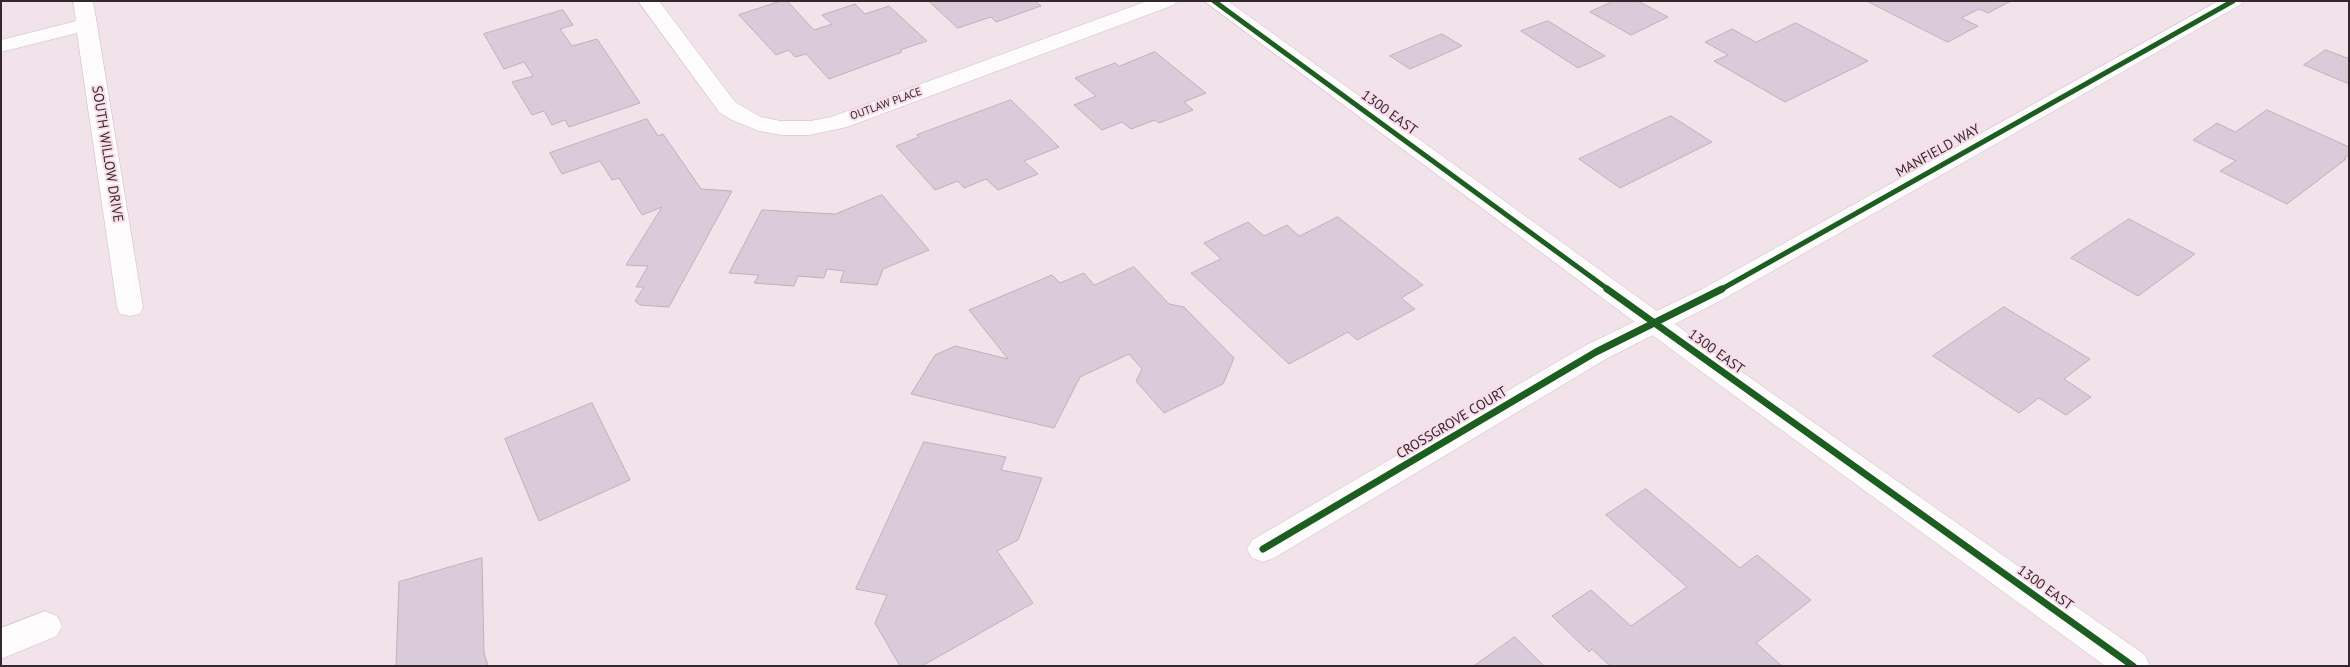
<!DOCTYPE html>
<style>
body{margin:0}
#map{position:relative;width:2350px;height:667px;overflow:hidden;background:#f2e2e9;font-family:"PT Sans",sans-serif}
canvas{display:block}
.frame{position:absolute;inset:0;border:2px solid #33282d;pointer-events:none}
</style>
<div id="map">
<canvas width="2350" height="667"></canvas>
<div class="frame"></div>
</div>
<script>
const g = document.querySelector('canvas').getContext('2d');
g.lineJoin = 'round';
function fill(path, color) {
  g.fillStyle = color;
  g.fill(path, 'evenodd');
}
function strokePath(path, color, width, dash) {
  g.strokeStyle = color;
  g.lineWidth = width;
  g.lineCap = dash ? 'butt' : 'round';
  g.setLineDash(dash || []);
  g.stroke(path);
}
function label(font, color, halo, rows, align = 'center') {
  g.font = font + ' "PT Sans",sans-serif';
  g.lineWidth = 4;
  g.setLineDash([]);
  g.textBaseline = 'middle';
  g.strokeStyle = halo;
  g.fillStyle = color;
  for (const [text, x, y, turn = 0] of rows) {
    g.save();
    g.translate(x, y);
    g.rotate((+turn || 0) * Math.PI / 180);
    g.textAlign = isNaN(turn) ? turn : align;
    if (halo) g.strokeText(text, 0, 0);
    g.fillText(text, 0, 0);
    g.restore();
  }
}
const building = new Path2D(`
 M781,1h6l27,29 18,-6 -10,-9 33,-11 10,10 24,-8 38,35 -27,9 2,2 -73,27 -23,-25 -11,3 -6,-7 -13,5 -37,-40z
 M929,1h106l6,5 -45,16 -5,-5 -33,11z
 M1614,1h24l30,16 -37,18 -41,-23z
 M1867,1h144l-23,12 -9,-4 -18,9 17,8 -30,16z
 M563,10l10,15 -13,4 12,17 25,-7 43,64 -71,24 -4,-7 -13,5 -8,-14 -12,4 -20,-33 21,-6 -9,-14 -20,7 -20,-35z
 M1548,21l57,35 -27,12 -57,-37z
 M1796,23l72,38 -83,41 -71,-41 14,-6 -23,-13 27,-13 24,13z
 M1442,34l20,12 -52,23 -20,-13z
 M2326,50l21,8 2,-1v27l-45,-19z
 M1155,52l51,41 -22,9 9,8 -34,13 -4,-3 -24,9 -9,-7 -20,8 -28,-25 22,-9 -21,-18 40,-15 4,3z
 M1011,100l48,47 -35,14 14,13 -40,16 -12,-11 -22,9 -6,-7 -23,9 -39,-44 23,-9 -2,-2z
 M2267,110l82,37v8l-5,3 2,1 -59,45 -67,-33 16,-10 -43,-21 24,-17 18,9z
 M1671,116l41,26 -92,46 -41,-29z
 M647,119l11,17 5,-2 38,55 31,2 -63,116 -29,-2 -5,-4 9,-14h-8l12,-21 -22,-1 36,-58 -20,8 -23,-37 -7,2 -12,-19 -38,13 -12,-21z
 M882,195l47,55 -46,19 -6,16 -37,-3 4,-11 -17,-2 -3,9 -26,-2 -4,10 -40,-3 5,-8 -30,-2 33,-63 73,4z
 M1338,217l85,68 -22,13 14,11 -58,31 -9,-8 -59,32 -98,-91 30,-14 -17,-16 44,-21 16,14 23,-11 12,11z
 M2129,219l66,35 -57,42 -67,-38z
 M1134,267l35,37 15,3 50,51 -11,26 -59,29 -28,-32 6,-12 -13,-15 -49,23 -26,51 -143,-34 24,-39 20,-9 53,13 -39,-49 83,-35 8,8 24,-10 10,12z
 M2004,307l86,52 -26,20 27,18 -25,18 -27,-17 -20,15 -86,-57z
 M592,403l38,77 -91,41 -34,-82z
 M924,442l82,15 -5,13 41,8 -24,62 -21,11 36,52 -111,63h-22l-25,-43 12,-28 -31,-6z
 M1646,489l94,79 17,-13 54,45 -55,43 26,23h-172l-18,-17 -3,3 -37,-36 39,-26 40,36 56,-39 -81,-72z
 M482,558l2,95 4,13h-92l3,-84z
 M1515,637l29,29h-70z`);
fill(building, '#dacbda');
strokePath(building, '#bcb2b9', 1);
const minor = new Path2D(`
 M73,1h20l4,23 46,283 -3,7 -10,2 -10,-2 -3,-7 -40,-274 -76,19v-12l75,-19z
 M638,1h21l76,101 26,15 20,4h29l21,-4 316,-116h30l-3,4 -327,122 -37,8h-29l-22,-4 -27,-11 -13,-8z
 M2218,1h25l-3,4 -520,296 -114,58 -332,199 -11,4 -11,-4 -5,-9 5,-9 334,-195 116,-56z
 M45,611l12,5 5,10 -5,10 -56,23v-31z`);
const major = new Path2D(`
 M1204,1h24l487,352 430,302 5,11h-45l-410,-299z`);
strokePath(minor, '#c9bcc1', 1);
strokePath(major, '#c9bcc1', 1);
fill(minor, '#fdfbfc');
fill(major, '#fdfbfc');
strokePath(new Path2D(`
 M1214,1l395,289
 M1720,290l513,-289`), '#1b5e20', 5);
strokePath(new Path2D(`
 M1607,289l526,377
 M1263,549l333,-197 126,-63`), '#1b5e20', 7);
label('11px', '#33282d', '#f8dce8', [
 ["OUTLAW PLACE",886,104,-20]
]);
label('14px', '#33282d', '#f8dce8', [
 ["1300 EAST",1389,113,36],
 ["MANFIELD WAY",1938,151,-29],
 ["SOUTH WILLOW DRIVE",107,154,81],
 ["1300 EAST",1716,352,36],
 ["CROSSGROVE COURT",1452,423,-31],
 ["1300 EAST",2045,588,36]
]);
</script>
